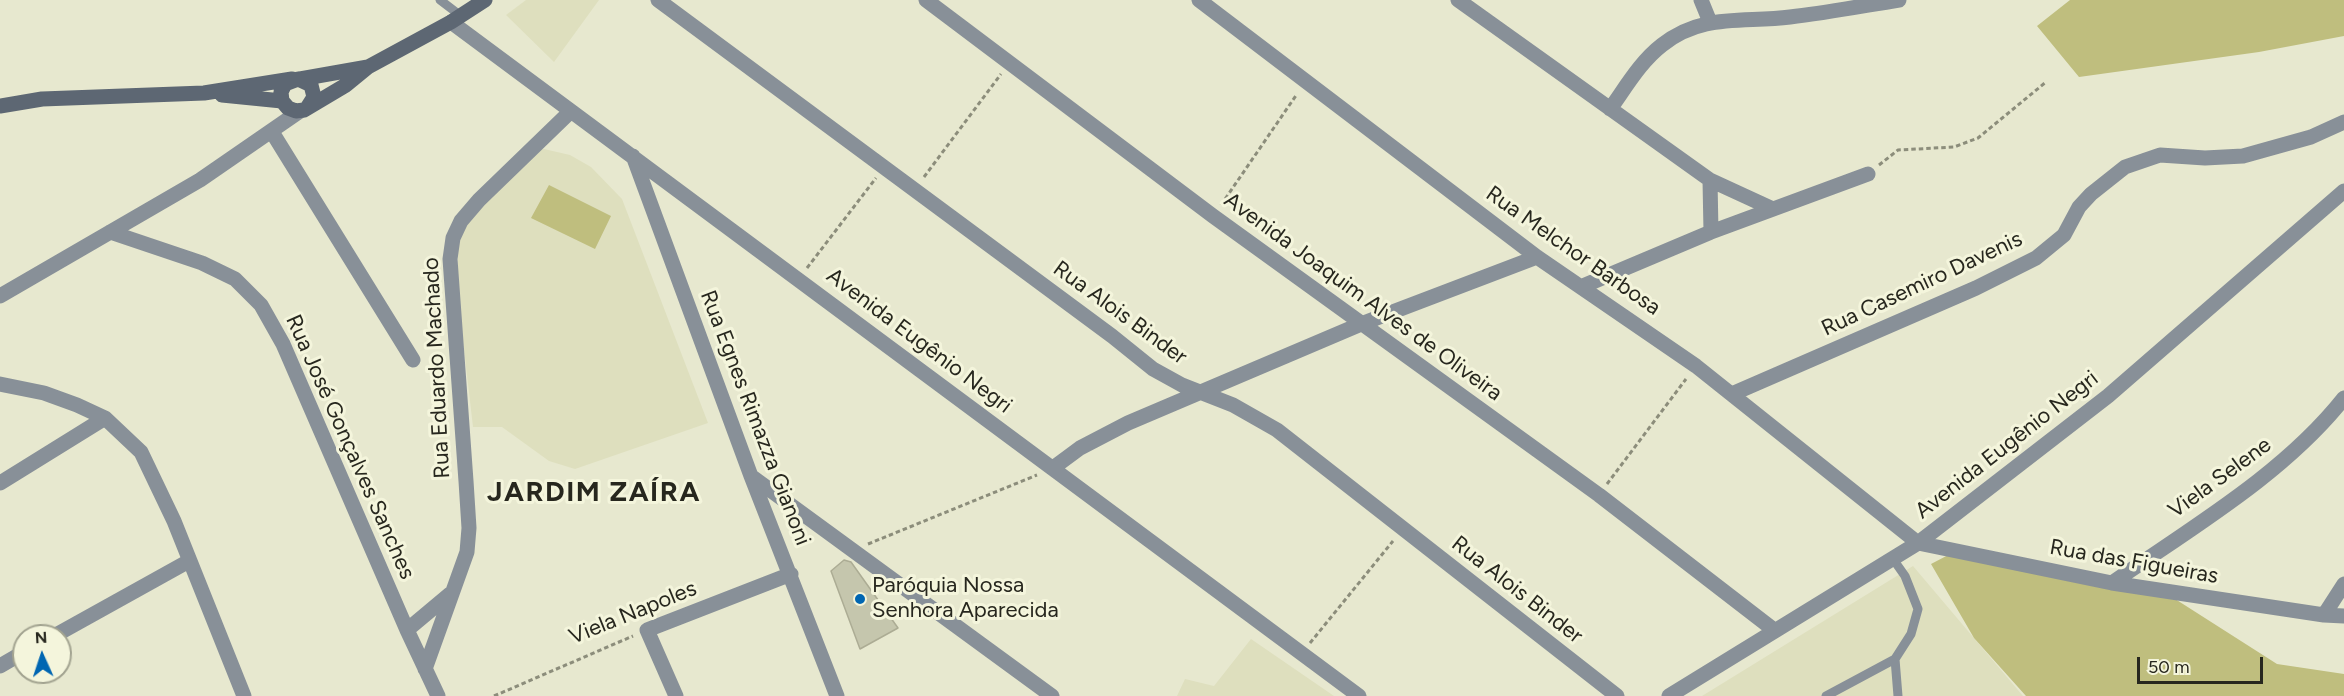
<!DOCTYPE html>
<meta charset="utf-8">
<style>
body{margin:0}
#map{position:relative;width:2344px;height:696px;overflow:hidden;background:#e7e8cf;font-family:Figtree,sans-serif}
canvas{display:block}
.north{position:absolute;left:12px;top:624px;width:60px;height:60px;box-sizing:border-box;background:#f4f5dc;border:2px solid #a2a390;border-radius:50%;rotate:357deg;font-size:16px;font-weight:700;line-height:24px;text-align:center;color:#27271e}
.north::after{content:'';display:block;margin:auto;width:21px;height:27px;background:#0066b2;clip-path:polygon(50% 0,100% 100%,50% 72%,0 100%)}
.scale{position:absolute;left:2137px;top:657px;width:126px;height:27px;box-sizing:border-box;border:3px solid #27271e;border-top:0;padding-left:8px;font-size:18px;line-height:21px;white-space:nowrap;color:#27271e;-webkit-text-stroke:4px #f4f5dc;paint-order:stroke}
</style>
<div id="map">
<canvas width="2344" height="696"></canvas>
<div class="north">N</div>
<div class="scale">50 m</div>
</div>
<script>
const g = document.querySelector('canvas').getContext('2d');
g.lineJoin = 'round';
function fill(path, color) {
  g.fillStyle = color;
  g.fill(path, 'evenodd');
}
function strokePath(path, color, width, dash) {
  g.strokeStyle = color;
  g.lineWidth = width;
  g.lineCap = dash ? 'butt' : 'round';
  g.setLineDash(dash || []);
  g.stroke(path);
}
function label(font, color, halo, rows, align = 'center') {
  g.font = font + ' Figtree,sans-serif';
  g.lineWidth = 6;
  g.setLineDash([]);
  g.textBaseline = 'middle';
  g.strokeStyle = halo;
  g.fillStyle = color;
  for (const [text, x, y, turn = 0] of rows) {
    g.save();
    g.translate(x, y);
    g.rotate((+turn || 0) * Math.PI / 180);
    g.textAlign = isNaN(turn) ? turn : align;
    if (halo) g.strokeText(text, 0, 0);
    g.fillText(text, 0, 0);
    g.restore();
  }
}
fill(new Path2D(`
 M526,0h73l-45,62 -48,-47z
 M544,149l26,6 21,12 31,32 86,224 -133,46 -26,-8 -47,-34h-29l-14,-121 -2,-70 21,-29 56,-56z
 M1913,566l110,130h-321z
 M1251,639l83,57h-157l8,-17 29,7z`), '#dedfbe');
fill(new Path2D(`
 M2070,0h274v36l-85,16 -180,25 -42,-51z
 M549,185l62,31 -16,33 -64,-31z
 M1954,552l218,45 105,67 67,10v22h-318l-52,-58 -43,-74z`), '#bfbe7e');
const building = new Path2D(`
 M844,560l7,2 47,66 -38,21 -29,-78z`);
fill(building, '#c5c6ad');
strokePath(building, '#acac94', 1.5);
strokePath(new Path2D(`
 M1879,165l19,-15 56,-3 24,-9 68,-56
 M924,177l77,-103
 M1221,205l76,-111
 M807,268l69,-90
 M1607,484l79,-105
 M868,544l169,-69
 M1310,643l83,-102
 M494,696l139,-60`), '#8c8d7b', 3, [4.5, 3]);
strokePath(new Path2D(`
 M440,0l21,16
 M1895,659l3,37
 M1826,696l69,-37 16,-25 7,-25 -13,-33 -12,-17`), '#889098', 9);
strokePath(new Path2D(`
 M658,0l454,336 41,33 29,16 51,20 44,25 340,266
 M926,0l287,216 386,279 175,135
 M1199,0l338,257 159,109 222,177 194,40 212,32 20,1
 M1458,0l252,180 63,29
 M1701,0l9,22
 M451,22l908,674
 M1610,109c16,-22 30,-47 52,-64 40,-32 81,-22 128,-28 36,-4 72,-11 109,-17
 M272,132l141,228
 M633,156l118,320 86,220
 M1710,180l1,52
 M110,232l92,31 33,16 26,26 22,39 124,286 31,66
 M1583,286l128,-54 157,-58
 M0,296l200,-116 100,-69
 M0,384l44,9 33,12 28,13 36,34 33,69 70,175
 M1732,394l244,-106 60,-30 28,-23 15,-28 12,-13 34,-27 35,-12 45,3 38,-2 68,-19 33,-15
 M1053,468l27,-20 48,-25 233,-99 176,-67
 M751,476l301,220
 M0,483l105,-65
 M2112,583c79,-55 172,-109 232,-185
 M2324,615l20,-31
 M407,630l43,-36
 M54,636l135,-75
 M0,666l24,-14
 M425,669l42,-117 2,-24 -3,-47 -16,-222 3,-21 8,-17 18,-21 92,-89
 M676,696l-29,-66 144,-56
 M1669,696l249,-153 190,-147 236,-205`), '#889098', 15);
strokePath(new Path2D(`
 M300,79l68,-12
 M222,95l60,6
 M0,106l42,-7 162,-6 88,-14
 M307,108l7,-11 -3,-12 -13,-6 -13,5 -4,8 1,9 6,7 8,3 8,-1 42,-25 22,-18 83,-45 34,-22`), '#5d6773', 15);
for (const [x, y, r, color] of [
 [860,599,6,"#0066b2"]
]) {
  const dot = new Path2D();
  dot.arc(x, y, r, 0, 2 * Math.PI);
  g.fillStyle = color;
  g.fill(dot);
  strokePath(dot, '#f4f5dc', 2);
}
label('22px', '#27271e', '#f4f5dc', [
 ["Rua Melchor Barbosa",1573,251,35],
 ["Rua Casemiro Davenis",1922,284,-25],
 ["Avenida Joaquim Alves de Oliveira",1363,297,36],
 ["Rua Alois Binder",1120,313,36],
 ["Avenida Eugênio Negri",919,341,37],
 ["Rua Eduardo Machado",437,368,-93],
 ["Rua Egnes Rimazza Gianoni",755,418,69],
 ["Avenida Eugênio Negri",2007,445,-38],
 ["Rua José Gonçalves Sanches",350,447,66],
 ["Viela Selene",2220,478,-36],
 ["Rua das Figueiras",2134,562,10],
 ["Rua Alois Binder",1517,590,38],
 ["Viela Napoles",633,613,-22]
]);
label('22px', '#27271e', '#f4f5dc', [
 ["Paróquia Nossa",872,586],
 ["Senhora Aparecida",872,611]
], 'left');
g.letterSpacing = '1.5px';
label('bold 28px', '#27271e', '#f4f5dc', [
 ["JARDIM ZAÍRA",594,493]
]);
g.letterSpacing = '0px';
</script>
